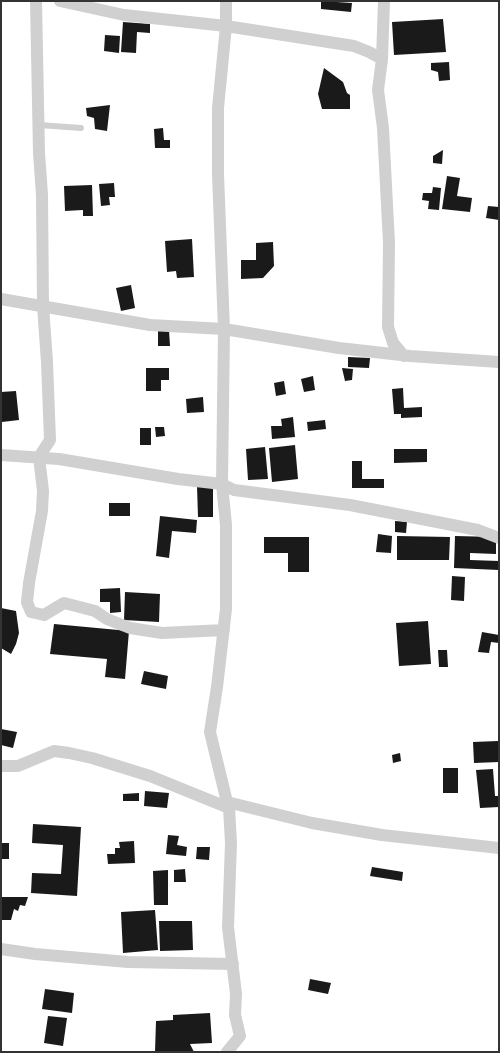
<!DOCTYPE html>
<style>
body{margin:0}
#map{position:relative;width:500px;height:1053px;overflow:hidden;background:#fff;font-family:Inter,sans-serif}
canvas{display:block}
.frame{position:absolute;inset:0;border:2px solid #333;pointer-events:none}
</style>
<div id="map">
<canvas width="500" height="1053"></canvas>
<div class="frame"></div>
</div>
<script>
const g = document.querySelector('canvas').getContext('2d');
g.lineJoin = 'round';
function fill(path, color) {
  g.fillStyle = color;
  g.fill(path, 'evenodd');
}
function strokePath(path, color, width, dash) {
  g.strokeStyle = color;
  g.lineWidth = width;
  g.lineCap = dash ? 'butt' : 'round';
  g.setLineDash(dash || []);
  g.stroke(path);
}
fill(new Path2D(`
 M321,1l31,2 -1,9 -30,-3z
 M443,19l3,33 -52,3 -2,-33z
 M123,22l27,2v9l-13,-1 -1,21 -15,-1z
 M105,35l15,1 -1,17 -15,-2z
 M449,62l1,18 -11,1 -1,-9 -7,-2v-7z
 M324,68l19,14 4,11 3,2v14h-28l-4,-15z
 M110,105l-3,26 -12,-2 -1,-11 -7,-2 -1,-8z
 M163,128l1,12h6v8h-15l-1,-19z
 M443,150l-1,14 -9,-1v-7z
 M447,176l13,2 -3,18 15,2 -2,14 -28,-3z
 M114,183l1,14h-6l1,8 -9,1 -2,-22z
 M92,185l1,31h-10v-6l-18,1 -1,-25z
 M433,187l8,1 -2,22 -11,-1 1,-8 -7,-1 1,-7h9z
 M488,206l11,1v13l-13,-2z
 M192,239l2,38 -17,1 -1,-7 -9,1 -2,-31z
 M273,242l1,24 -11,12 -22,1v-19h15v-17z
 M131,285l4,23 -14,3 -5,-23z
 M169,330l1,16h-12v-15z
 M348,357l22,1 -1,10 -21,-1z
 M146,368h23v12h-8v11h-15z
 M342,368l11,1 -1,11 -7,1z
 M313,376l2,14 -11,2 -3,-13z
 M284,381l2,13 -10,2 -2,-13z
 M403,388l1,20 18,-1v10l-21,1v-4h-7l-2,-25z
 M16,391l3,29 -17,2 -1,-30z
 M203,397l1,15 -17,1 -1,-14z
 M293,417l2,20 -23,2 -1,-13h11l-1,-7z
 M325,420l1,9 -18,2 -1,-9z
 M155,427h9l1,9 -9,1z
 M140,428h11v17h-11z
 M295,445l3,34 -26,3 -3,-34z
 M265,447l3,32 -20,1 -2,-31z
 M394,449h33v13l-33,1z
 M352,461h10v18h22v9h-32z
 M197,486h16v31h-15z
 M109,503h21v13h-21z
 M160,516l37,4 -1,13 -24,-2 -3,27 -13,-2z
 M395,521l12,1 -1,11 -11,-1z
 M378,534l14,2 -1,17 -15,-1z
 M397,536l53,1 -1,23h-52z
 M455,536l41,1v17l-26,-1v7l29,1v9l-45,-2z
 M264,537h45v35h-21v-19h-24z
 M452,576l13,1 -1,24 -13,-1z
 M120,588l1,24 -11,1v-11h-10v-13z
 M125,592l35,2 -1,28 -35,-2z
 M1,608l15,3 3,22 -3,11 -5,10 -10,-6z
 M428,621l3,43 -32,2 -3,-43z
 M54,624l75,7 -4,48 -20,-2 2,-18 -57,-5z
 M482,632l17,3v8l-8,-1 -2,11 -11,-1z
 M438,650h9l1,17h-9z
 M144,671l24,5 -2,13 -25,-5z
 M1,729l16,3 -4,16 -12,-3z
 M498,741l1,21 -25,1 -1,-21z
 M400,753l1,8 -8,2 -1,-8z
 M443,768h15v25h-15z
 M493,769l2,27h4v11l-19,1 -4,-38z
 M145,791l24,2 -2,15 -23,-2z
 M139,793v8h-16v-7z
 M33,824l48,3 -4,69 -46,-3 1,-20 29,1 2,-29 -31,-2z
 M168,835l11,1 -2,9 10,2 -1,9 -20,-2z
 M134,841l1,22 -27,1 -1,-10h8v-6h5l-1,-6z
 M1,843h8v16h-8z
 M197,847h13l-1,13 -13,-1z
 M372,867l31,5 -1,9 -32,-5z
 M185,869l1,13h-12v-12z
 M168,870v35h-14l-1,-34z
 M1,897h27l-3,9 -5,-1 -2,6 -4,-2 -3,11h-10z
 M155,910l3,40 -35,3 -2,-41z
 M159,921h33l1,29 -33,1z
 M310,979l21,4 -3,11 -20,-4z
 M45,989l29,4 -2,20 -30,-4z
 M210,1013l2,30 -22,1 4,8h-39l1,-31 17,-1v-5z
 M48,1016l19,2 -4,28 -19,-3z`), '#1a1a1a');
strokePath(new Path2D(`
 M39,125l42,3`), '#d0d0d0', 6);
strokePath(new Path2D(`
 M36,1l3,152 3,42 1,111 4,56 3,78 -11,17 4,34 -1,20 -13,72 -2,19 4,10 13,3 20,-12 31,8 12,8 23,9 32,5 62,-3
 M60,1l64,14 102,11 128,20 15,6 13,7
 M226,1v25l-8,82v66l6,155 -2,155 4,41v84l-9,78 -7,45 17,70 85,21 70,12 117,13
 M384,1l-2,58 -4,31 5,38 6,115 -1,84 5,16 11,13
 M1,299l149,26 74,4 115,19 71,8 89,6
 M1,455l58,4 119,20 44,5 12,6 116,15 128,25 21,8
 M1,766h17l36,-15 15,2 23,5 58,18 79,32 -2,-6
 M1,949l34,5 93,8 105,2
 M227,1052l13,-16 -5,-21 1,-21 -8,-67 3,-84 -2,-35`), '#d0d0d0', 12);
</script>
